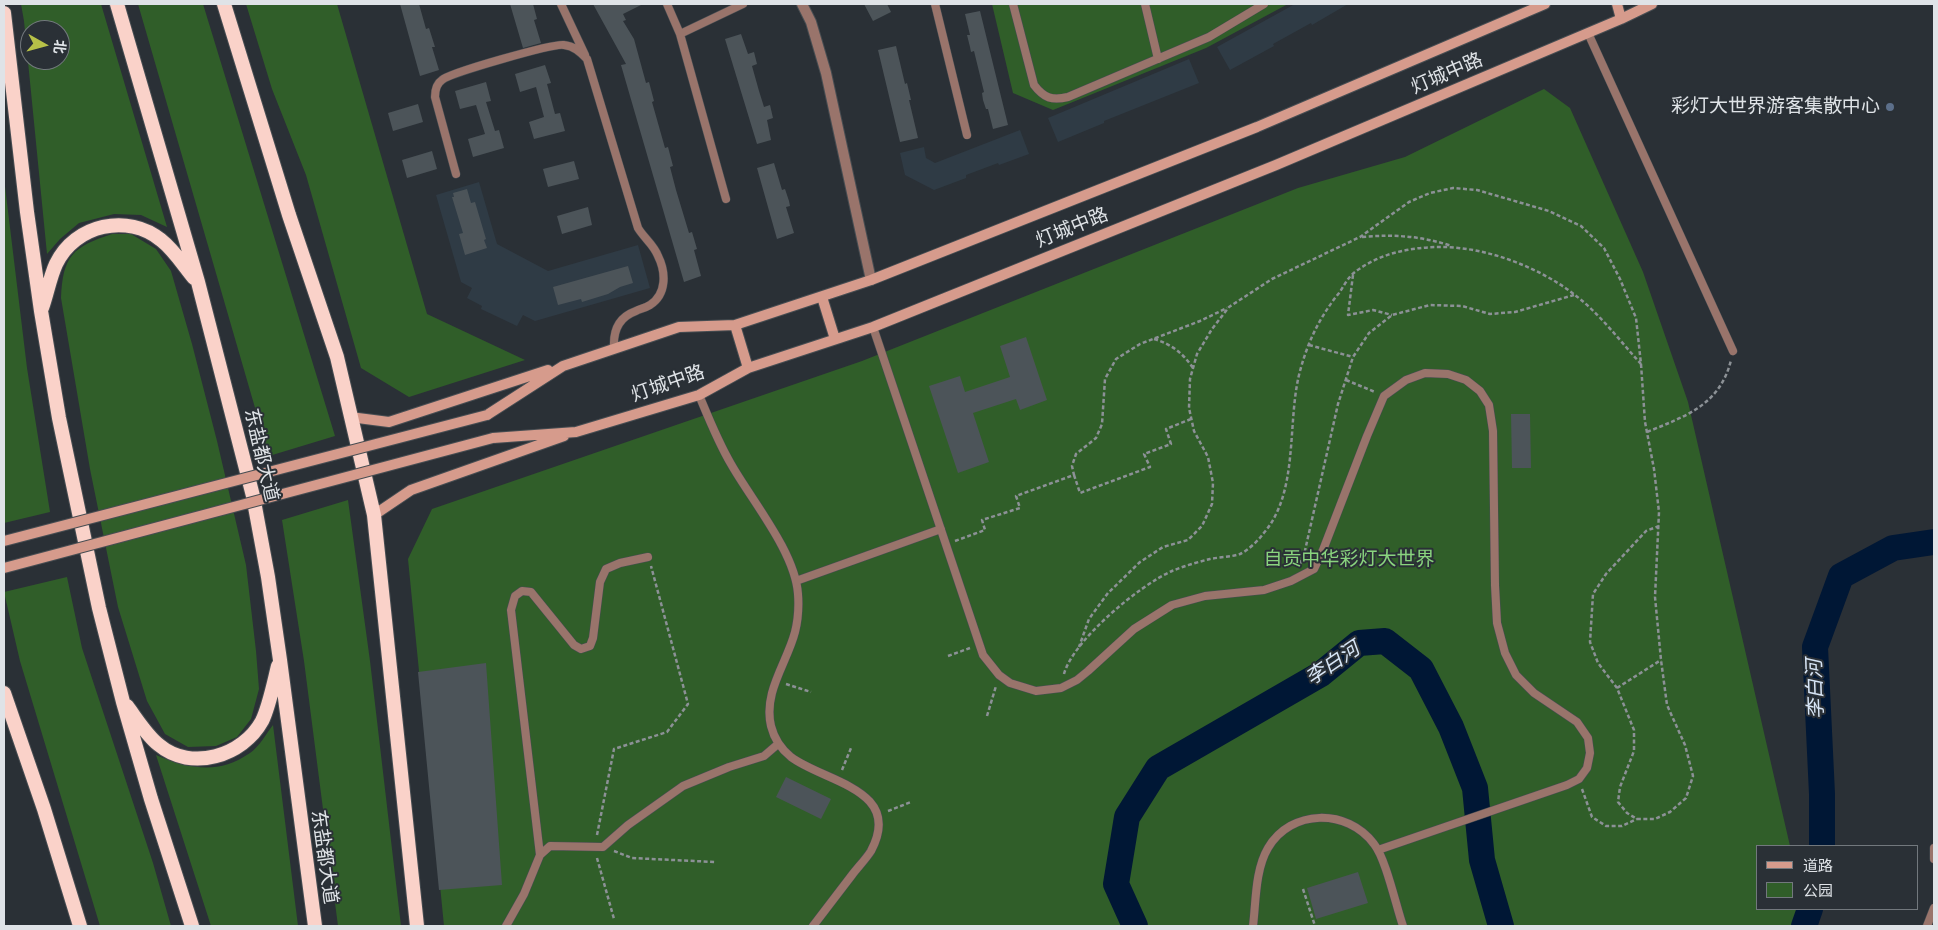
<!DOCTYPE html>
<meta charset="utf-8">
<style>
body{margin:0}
#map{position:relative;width:1938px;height:930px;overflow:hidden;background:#2a3036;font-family:Karla,"Noto Sans SC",sans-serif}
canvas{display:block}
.frame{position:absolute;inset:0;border:5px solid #dfe3e7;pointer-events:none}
.legend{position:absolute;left:1756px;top:845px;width:162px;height:65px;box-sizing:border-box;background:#2a3036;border:1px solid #72787d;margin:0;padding:6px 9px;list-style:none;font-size:15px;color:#dfe3e7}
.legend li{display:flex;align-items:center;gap:10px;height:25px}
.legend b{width:25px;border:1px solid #72787d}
.north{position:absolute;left:20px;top:20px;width:50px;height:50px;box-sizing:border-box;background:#2a3036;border:1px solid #72787d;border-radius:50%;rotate:97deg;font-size:14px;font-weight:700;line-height:20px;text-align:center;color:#dfe3e7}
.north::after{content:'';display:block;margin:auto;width:18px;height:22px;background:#b7c148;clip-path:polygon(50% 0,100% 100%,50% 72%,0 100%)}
</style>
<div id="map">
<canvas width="1938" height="930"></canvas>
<div class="frame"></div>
<ul class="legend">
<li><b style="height:6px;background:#d69b8c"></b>道路</li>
<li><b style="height:14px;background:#305e29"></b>公园</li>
</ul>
<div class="north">北</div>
</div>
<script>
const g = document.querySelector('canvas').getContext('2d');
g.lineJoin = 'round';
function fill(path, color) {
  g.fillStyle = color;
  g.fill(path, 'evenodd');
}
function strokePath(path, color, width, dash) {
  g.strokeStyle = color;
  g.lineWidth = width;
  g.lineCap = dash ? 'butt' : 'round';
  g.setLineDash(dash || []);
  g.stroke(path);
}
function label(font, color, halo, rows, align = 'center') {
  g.font = font + ' Karla,"Noto Sans SC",sans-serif';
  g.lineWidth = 4;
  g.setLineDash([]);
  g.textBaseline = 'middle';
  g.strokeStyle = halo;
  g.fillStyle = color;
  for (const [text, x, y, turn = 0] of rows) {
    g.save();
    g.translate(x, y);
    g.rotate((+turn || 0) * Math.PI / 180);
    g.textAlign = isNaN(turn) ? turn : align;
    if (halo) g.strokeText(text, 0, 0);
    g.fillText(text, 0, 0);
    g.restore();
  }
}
fill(new Path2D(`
 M1295,4h53l-36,21 -1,-2 -38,21 1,2 -44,24 -13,-23z
 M1189,59l10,24 -95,38v2l-46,19 -10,-24z
 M1020,130l9,24 -30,11 -1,-2 -32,12v3l-32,12 -29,-15 -5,-22 24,-6 2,11 9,5z
 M479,182l18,62 51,27 90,-26 12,43 -115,33 -12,-6 -6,11 -36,-17 1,-3 -15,-8 5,-10 -11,-6 -25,-87z`), '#2f3b45');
fill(new Path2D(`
 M21,4h80l66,223 -26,-12 -27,-1 -35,9 -19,16 -13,15 -23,-233zM30,30h30v30h-30z
 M138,4h65l132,432 -66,20z
 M246,4h91l90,310 98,46 -116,37 -48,-29 -55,-193 -34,-86z
 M992,4h296l-82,44 -153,62 -40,-17z
 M1544,89l26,19 73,164 45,130 102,444h-33v63h47l4,17h-1364l-36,-367 24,-50 430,-148 436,-173 107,-31z
 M4,178l23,190 23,144 -46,11z
 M112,234h19l25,15 15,22 21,73 25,97 29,124 10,86 3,38 -8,30 -14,18 -21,9 -28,1 -23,-13 -18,-33 -29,-94 -28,-138 -29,-171c2,-42 11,-51 51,-64z
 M348,500l22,161 31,265h-63l-34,-265 -22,-141z
 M67,577l15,71 71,215 18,63h-71l-80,-265 -16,-69z
 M273,725l25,201h-87l-55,-171c34,14 62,20 94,-2 9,-6 16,-19 23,-28z`), '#305e29');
strokePath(new Path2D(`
 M1822,846v-52l-7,-147 26,-71 52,-28 41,-6
 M1135,926l-19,-42 11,-67 31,-49 163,-94 38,-31 26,-2 36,28 30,58 24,61 7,72 19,66
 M1804,926l6,-17`), '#001735', 26);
fill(new Path2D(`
 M400,4h19l7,25 3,-1 6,19h-3l7,23 -19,6z
 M510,4h23l4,15 -3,1 7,23 -18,5z
 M593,4h50l-20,10 3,6 -3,1 11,18 12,44 3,-1 5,19 -2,1 13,46 3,-1 5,19 -3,1 6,23 13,43 3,-1 5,17 -3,1 7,26 -17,6 -63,-217 5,-1z
 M864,4h23l4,8 -18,9z
 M980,11l28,114 -15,4 -5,-20h-2l-3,-9 -1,-7 2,-1 -10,-41 -3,1 -1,-5 -3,-12h3l-5,-21z
 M741,34l7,20 6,-2 3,12 -5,2 7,25 5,16 6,-2 3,13 -6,2 4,20 -14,4 -32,-105z
 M896,46l9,38 2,-1 4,17h-2l9,38 -18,4 -22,-92z
 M545,65l6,18 -4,1 8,30 5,-1 5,18 -31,8 -5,-17 15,-5 -8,-30 -16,5 -5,-18z
 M486,82l5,19 -5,1 9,29 4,-1 5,18 -31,9 -5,-18 17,-5 -9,-29 -16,4 -5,-18z
 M418,104l5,18 -30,9 -5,-18z
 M432,151l5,18 -30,9 -5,-18z
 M574,161l5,18 -31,8 -5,-18z
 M774,163l8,27 3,-1 4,12 1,5 -4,1 8,26 -17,6 -20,-71z
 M467,189l4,14 4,-1 11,37 -2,1 3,8 -22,7 -6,-21 4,-1 -11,-36h2l-1,-4z
 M588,207l4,18 -30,9 -5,-18z
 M628,266l5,17 -13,4 -12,7 -26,8 -1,-3 -23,6 -5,-18z
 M1026,337l21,63 -27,10 -4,-11 -43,14 16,49 -31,11 -29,-87 31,-10 5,16 45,-15 -10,-31z
 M1511,414h19l1,54h-19z
 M486,663l16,222 -63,5 -21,-218z
 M786,777l45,22 -10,20 -45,-22z
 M1358,872l10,31 -52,16 -9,-31z`), '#4c5459');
const service = new Path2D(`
 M561,4l24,51
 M667,4l13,30 46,165
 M935,4l32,131
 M1013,4l21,81c10,13 18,16 34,12l141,-60 55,-33
 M1145,4l13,55
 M1588,33l145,318
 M680,34l63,-30
 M456,174l-21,-77c0,-6 1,-13 7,-17 7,-7 112,-37 122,-35 10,1 16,7 23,14l51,169c6,10 16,17 20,28 8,16 9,38 -8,49 -5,3 -10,4 -14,6 -17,6 -23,20 -22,37
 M873,327l110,328 16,20 11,8 26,8 25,-3 16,-8 11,-9 46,-42 38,-24 33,-9 59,-6 27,-9 23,-12 9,-19 44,-114 17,-40 22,-16 19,-7 23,1 18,6 14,11 9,14 4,26 2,154 2,38 8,30 11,22 18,18 43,29 11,16 2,15 -3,15 -8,11 -12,6 -189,65
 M699,395c10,24 19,47 32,69 21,37 64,88 67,130 1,13 0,26 -3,38 -8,31 -32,60 -24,94 3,12 10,23 20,31 33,25 113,32 80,94 -5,8 -13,16 -19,24 -13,17 -26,34 -39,51
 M796,581l145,-52
 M1934,848v11
 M540,855l-29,-245 4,-14 7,-5 9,1 43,53 7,4 9,-3 3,-8 7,-56 6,-13 14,-6 28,-6
 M506,926l18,-32 16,-39 10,-9 53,1 25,-22 55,-39 46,-19 35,-11 14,-12
 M1253,926c3,-24 2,-56 15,-78 23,-39 79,-40 106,-4 12,15 22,62 29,82
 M1927,926l7,-18`);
const minor = new Path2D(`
 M802,4l9,18 15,51 45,207`);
const secondary = new Path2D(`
 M1617,4l4,15
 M822,297l13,42
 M735,325l13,43
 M487,415l76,-49 116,-39 56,-2 136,-45 386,-153 288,-123
 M350,417l39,5 159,-52
 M493,438l83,-6 123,-37 49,-27 125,-41 403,-162 345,-146 31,-15
 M374,515l37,-25 153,-54`);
const trunk = new Path2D(`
 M117,4l81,278 55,214 15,81 12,83 35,266
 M224,4l65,211 48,142 37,158 43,411
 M4,13l23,199 14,99 18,107 40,190 24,94 28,97 41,127
 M42,308c5,-14 8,-31 14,-44 19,-40 72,-51 105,-24 13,10 23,26 33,38
 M4,693l40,116 36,117
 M127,706c9,12 20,30 32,39 32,27 84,11 103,-24 7,-14 12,-39 16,-55`);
strokePath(service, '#474d52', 9);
strokePath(minor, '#474d52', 12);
strokePath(secondary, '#474d52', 12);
strokePath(trunk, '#474d52', 16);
strokePath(new Path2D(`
 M1362,237c33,-3 58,-1 90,9
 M1353,275l-5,40 25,-5 19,5
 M1154,339c17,5 29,14 39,29
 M1309,345l44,12
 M1641,364l4,58 9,47 5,43 -4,85 6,63 6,45 18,40 8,31 -7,22 -16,14 -15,7h-18l-10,-6 -9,-11 2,-15 14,-36v-21l-17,-42 -19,-25 -8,-21 3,-48 13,-20 40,-43 13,-5
 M1346,380l29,12
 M1647,432c39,-16 73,-27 84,-72
 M1074,475l6,18 70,-26 -6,-13 27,-10 -5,-15 25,-10
 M955,541l30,-11 -3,-10 38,-12 -4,-12 58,-21 -2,-9 4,-12 20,-16 6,-14 3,-45 11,-20 24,-15 60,-23 27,-13
 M1300,564l4,-9 34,-151 15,-47 16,-24 23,-18 38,-10 32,1 28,8 25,-2 59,-17
 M948,656l22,-8
 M1064,674c9,-34 76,-89 108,-103 12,-5 26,-9 38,-12 10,-2 21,-2 30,-5 7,-3 18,-13 23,-20 36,-41 24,-109 36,-159 8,-32 20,-57 40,-82 5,-7 9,-16 16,-21 25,-19 56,-25 86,-25 45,0 98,20 134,48 25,19 45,46 66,69l-5,-46 -16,-39 -16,-31 -23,-22 -32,-15 -72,-21 -24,-2 -23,5 -21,9 -49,35 -88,42 -43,28 -17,22 -15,25 -7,25 -1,29 5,23 14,26 5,26 -1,21 -10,22 -14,14 -25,7 -23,15 -32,31 -19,26 -10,28
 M786,684l25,8
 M1617,688l44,-28
 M987,716l9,-30
 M842,770l9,-22
 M1582,789l10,28 14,9h16l15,-7
 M888,811l23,-9
 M597,835l17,-86 53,-17 21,-28 -37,-138
 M614,851l18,7 83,4
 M597,858l17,61
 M1303,889l12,37`), '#8c9196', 2.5, [4, 2.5]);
strokePath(service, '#99746b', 8);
strokePath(minor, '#99746b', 10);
strokePath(secondary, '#d69b8c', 10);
strokePath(trunk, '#fad2c9', 14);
const secondaryBridge = new Path2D(`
 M4,541l483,-126
 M4,568l489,-130`);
strokePath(secondaryBridge, '#474d52', 12, []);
strokePath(secondaryBridge, '#d69b8c', 10);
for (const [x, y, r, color] of [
 [1890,107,5,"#5c6f8a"]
]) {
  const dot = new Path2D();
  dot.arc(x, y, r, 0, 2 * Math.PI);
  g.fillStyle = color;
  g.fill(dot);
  strokePath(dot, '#2a3036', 2);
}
label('19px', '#dfe3e7', '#2a3036', [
 ["灯城中路",1447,74,-23],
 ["灯城中路",1072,228,-22],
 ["灯城中路",668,384,-19],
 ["东盐都大道",261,455,77],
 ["东盐都大道",324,857,82]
]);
label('19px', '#dfe3e7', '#2a3036', [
 ["彩灯大世界游客集散中心",1880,107]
], 'right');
label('19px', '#89d47e', '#2a3036', [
 ["自贡中华彩灯大世界",1349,560]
]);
label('italic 20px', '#d7e5f6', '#2a3036', [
 ["李白河",1333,664,-34],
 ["李白河",1816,689,-92]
]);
</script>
